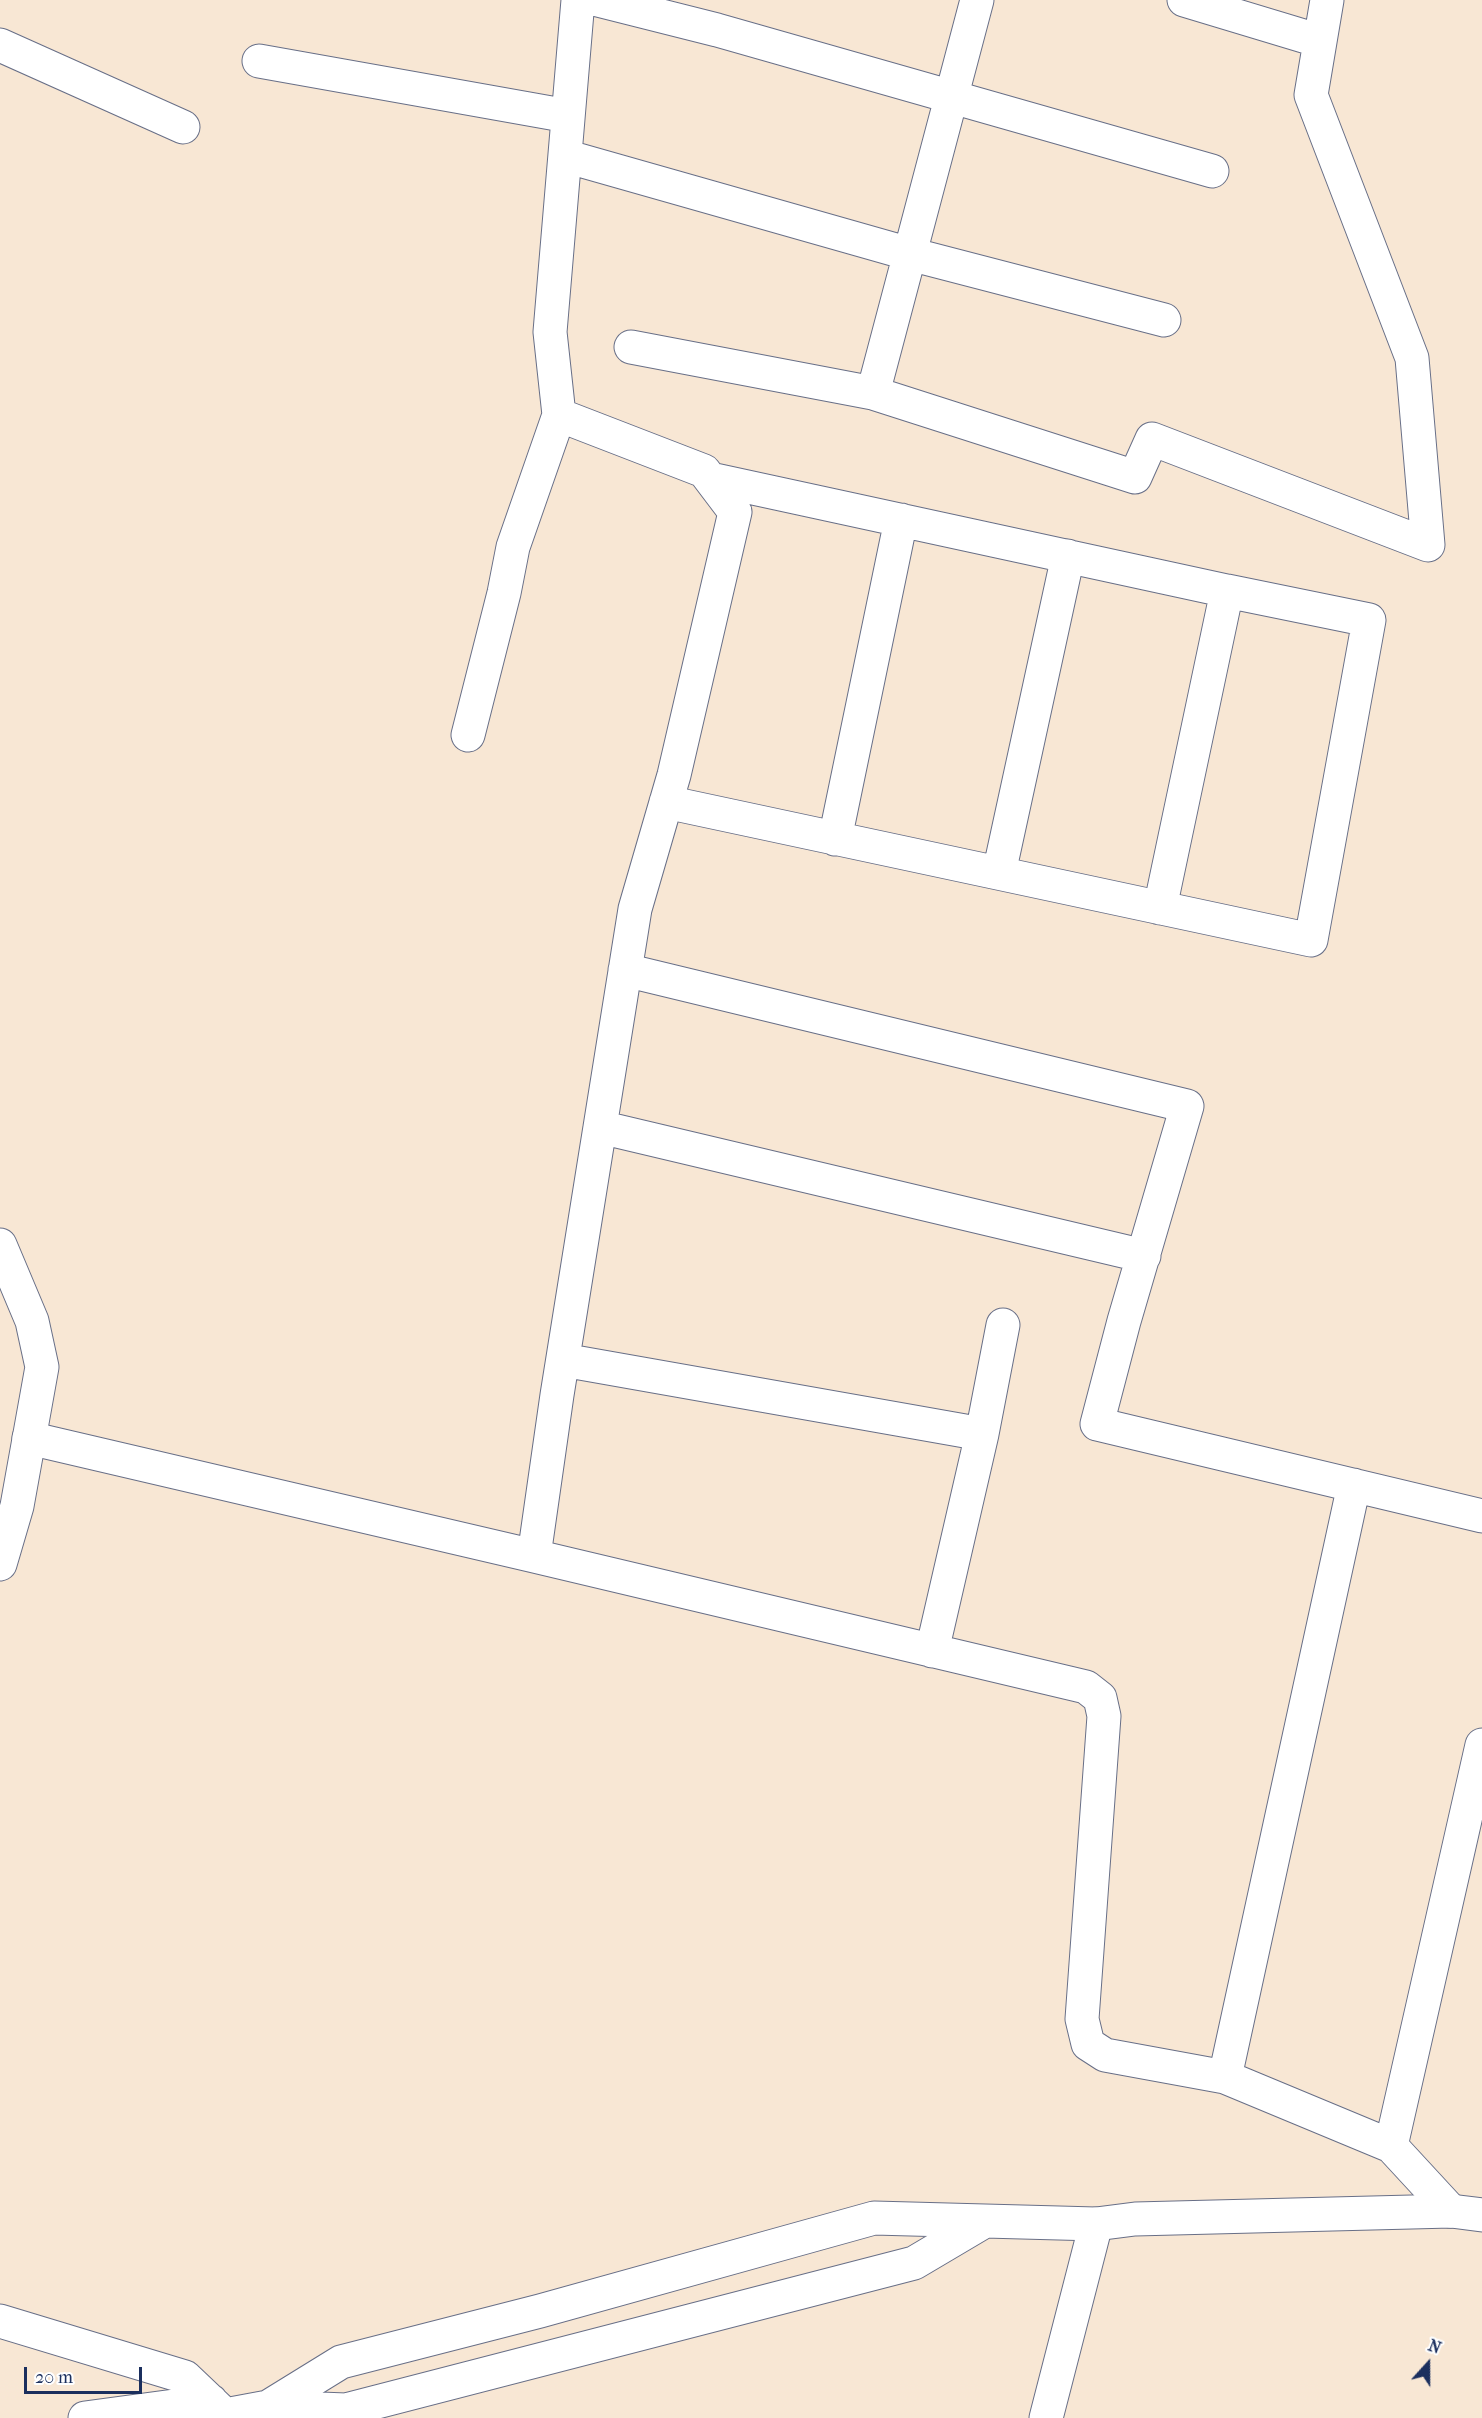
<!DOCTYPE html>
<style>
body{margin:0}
#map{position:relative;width:1482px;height:2418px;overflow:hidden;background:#f8e7d4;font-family:"IM FELL French Canon",serif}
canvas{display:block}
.north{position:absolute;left:1398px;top:2334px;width:60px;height:60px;-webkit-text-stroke:4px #fff;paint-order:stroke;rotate:21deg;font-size:16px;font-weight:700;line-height:24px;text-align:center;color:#1b2f5e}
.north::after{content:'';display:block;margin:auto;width:21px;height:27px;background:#1b2f5e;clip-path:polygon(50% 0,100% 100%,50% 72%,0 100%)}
.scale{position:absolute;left:24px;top:2367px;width:118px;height:27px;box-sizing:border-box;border:3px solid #1b2f5e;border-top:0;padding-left:8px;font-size:18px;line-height:21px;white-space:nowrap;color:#1b2f5e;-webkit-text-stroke:4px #fff;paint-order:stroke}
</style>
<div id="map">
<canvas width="1482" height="2418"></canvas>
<div class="north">N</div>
<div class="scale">20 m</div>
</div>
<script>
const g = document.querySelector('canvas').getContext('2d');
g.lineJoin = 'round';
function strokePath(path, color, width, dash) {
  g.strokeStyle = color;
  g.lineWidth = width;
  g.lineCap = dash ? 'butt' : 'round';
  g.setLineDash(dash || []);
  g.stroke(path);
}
const minor = new Path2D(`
 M578,0l-28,332 9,83 145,56 31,41 -61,263 -39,134 -78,486 -23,161 552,131 14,11 4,18 -22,303 6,25 17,11 120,22 166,69 60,65
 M598,0l119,30 495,141
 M977,0l-104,393 262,84 17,-38 276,106 -16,-187 -101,-263 16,-95
 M1184,0l136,41
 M0,45l183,82
 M259,61l309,55
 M565,156l345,98 254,66
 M631,347l242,46
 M711,479l516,112
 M468,735l36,-142 9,-46 46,-132
 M666,802l645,138 58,-320 -142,-29 -67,317
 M835,839l66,-319
 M999,873l69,-317
 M625,970l562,136 -63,215 -27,103 385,92
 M600,1127l544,129
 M563,1360l419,74 -50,217
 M982,1434l21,-109
 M29,1438l505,118
 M1225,2077l129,-592
 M1391,2146l91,-401
 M1046,2418l50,-194`);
const tertiary = new Path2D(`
 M0,1245l32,76 10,46 -25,139 -17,58
 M0,2321l185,56 40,38 -1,3
 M268,2407l73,-45 199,-51 334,-93 222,6 39,-5 316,-8 31,4
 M225,2415l43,-8 78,3 568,-147 71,-42
 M85,2418l126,-17`);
strokePath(minor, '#686f87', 35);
strokePath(tertiary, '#686f87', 35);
strokePath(minor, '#fff', 33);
strokePath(tertiary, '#fff', 33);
</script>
